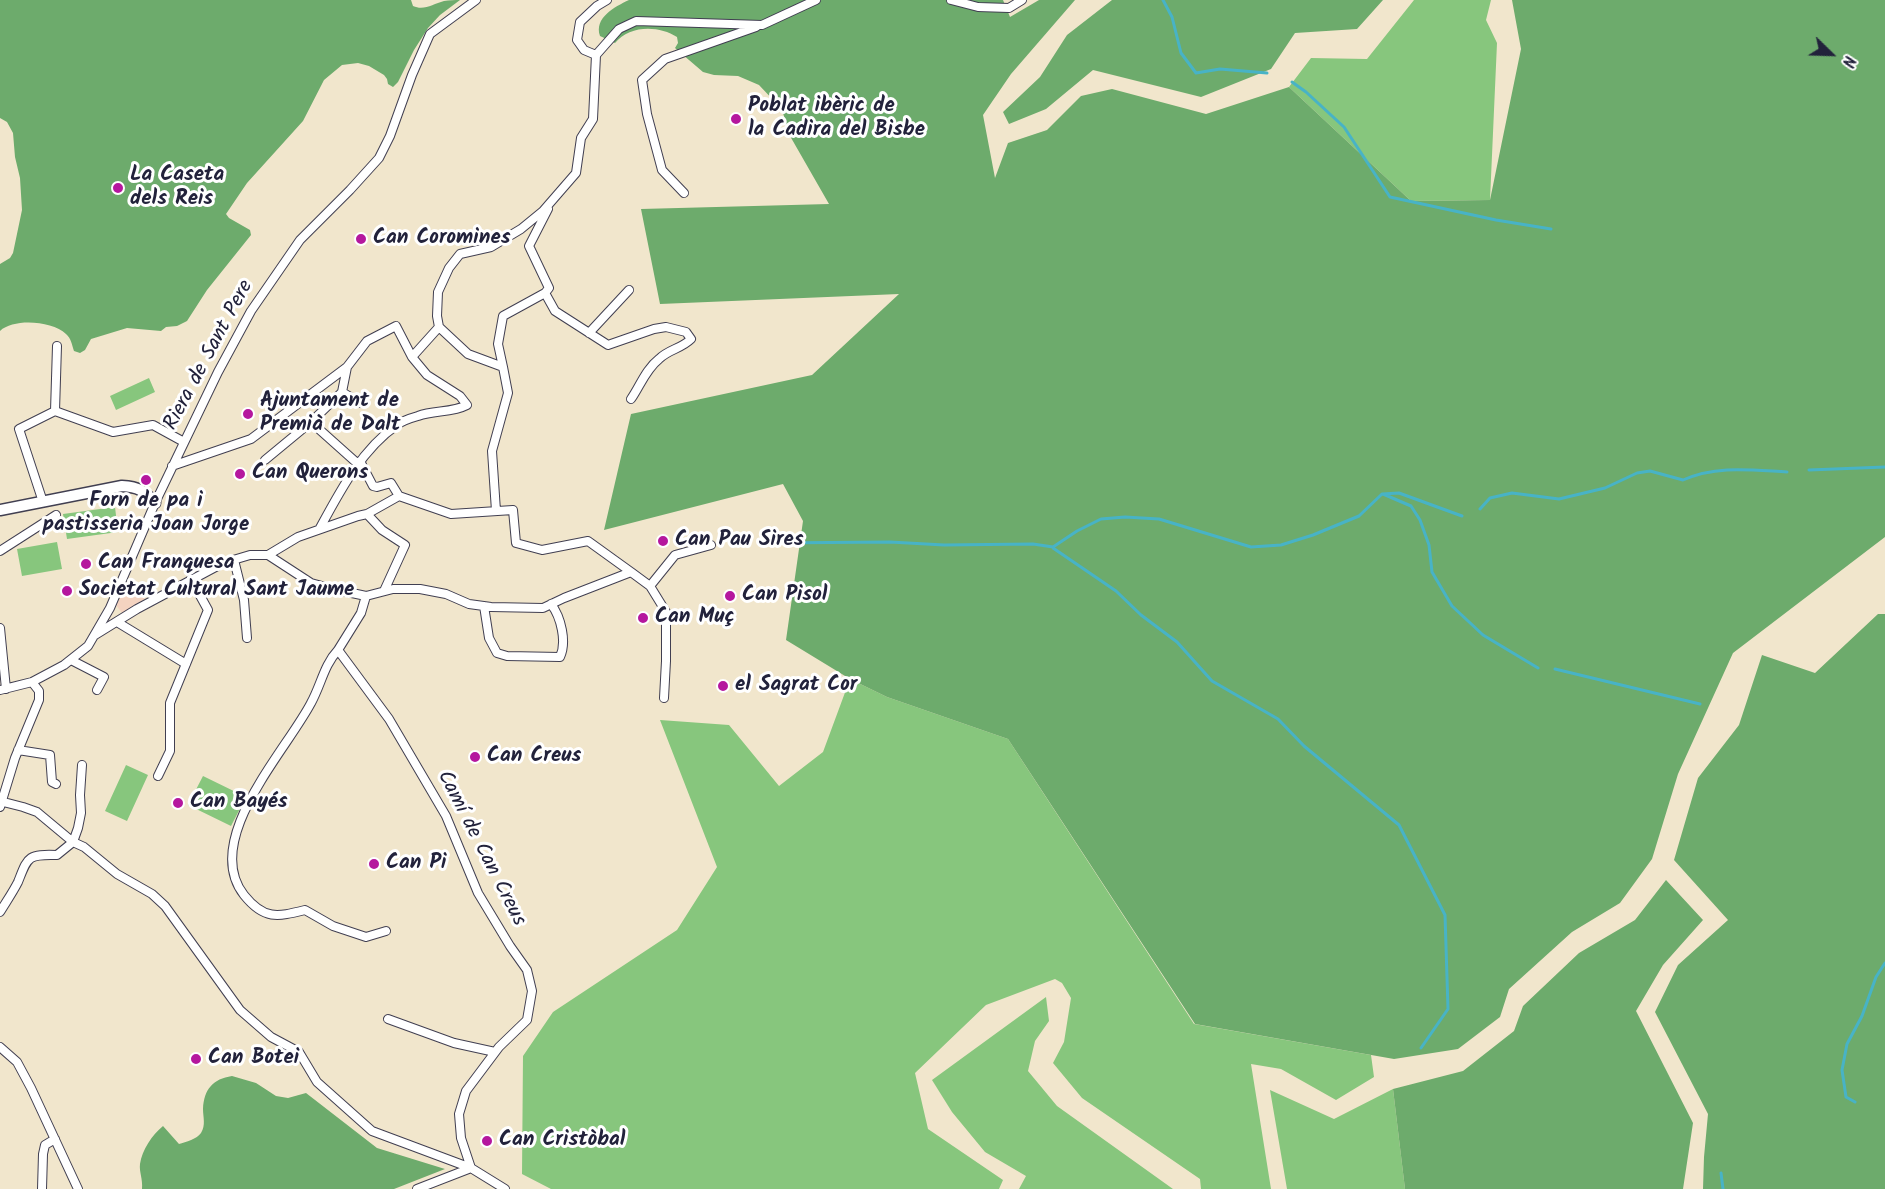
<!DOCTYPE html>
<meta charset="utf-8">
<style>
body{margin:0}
#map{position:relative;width:1885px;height:1189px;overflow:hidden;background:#f1e6cc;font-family:Kalam,sans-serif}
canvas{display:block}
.north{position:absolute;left:1801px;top:24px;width:60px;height:60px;-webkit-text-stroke:4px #fff;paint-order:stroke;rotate:113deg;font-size:16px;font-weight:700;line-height:24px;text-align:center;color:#22223b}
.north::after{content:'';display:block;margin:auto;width:21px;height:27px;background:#22223b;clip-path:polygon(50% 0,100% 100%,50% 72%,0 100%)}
</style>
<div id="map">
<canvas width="1885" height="1189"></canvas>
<div class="north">N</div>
</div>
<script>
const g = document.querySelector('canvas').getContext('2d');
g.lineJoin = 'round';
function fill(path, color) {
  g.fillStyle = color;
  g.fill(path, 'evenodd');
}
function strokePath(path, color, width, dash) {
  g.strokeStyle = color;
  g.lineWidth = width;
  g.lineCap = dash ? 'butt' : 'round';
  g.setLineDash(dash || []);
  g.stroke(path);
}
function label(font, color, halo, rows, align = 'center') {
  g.font = font + ' Kalam,sans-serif';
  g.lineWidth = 6;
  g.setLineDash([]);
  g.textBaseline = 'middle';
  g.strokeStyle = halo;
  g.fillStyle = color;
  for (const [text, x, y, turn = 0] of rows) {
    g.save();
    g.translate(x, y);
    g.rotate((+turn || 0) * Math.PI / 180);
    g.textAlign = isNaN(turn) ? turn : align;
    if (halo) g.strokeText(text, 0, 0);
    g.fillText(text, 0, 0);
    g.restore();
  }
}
fill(new Path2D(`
 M130,579l15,20 -23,14 -6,-8z`), '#f4d3c0');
fill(new Path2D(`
 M1414,0h77l-5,20 11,23 -7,157 -79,1 -122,-114 22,-29 56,1z
 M149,378l6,14 -39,18 -6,-14z
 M115,507l3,25 -51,7 -4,-25z
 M57,542l5,27 -40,7 -5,-27z
 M850,679l37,18 121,42 186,285 177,31 3,22 -38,23 -55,-31 -30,-5 20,125h-70l-1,-10 -118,-81 -29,-35 11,-21 7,-44 -9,-15 -7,-4 -69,26 -71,68 13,56 75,51 -4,9h-448l-29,-15 1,-118 30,-44 124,-82 40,-63 -57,-147 69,5 50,61 44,-34z
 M126,765l22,10 -21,46 -22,-10z
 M203,776l43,21 -15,29 -43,-21z
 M1046,997l3,24 -14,20 -7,30 29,35 116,83h-154l7,-13 -41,-24 -33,-40 -20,-32z
 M1393,1089l12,100h-118l-17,-99 64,29z`), '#87c67d');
fill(new Path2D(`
 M0,0h411l2,6c11,5 20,-2 31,-5 5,-1 11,-1 16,-1l-20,15 -12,13 -14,22 -16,32 -5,5 -5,-3 -1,-5 -3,-4 -15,-9 -11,-3 -16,2 -18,15 -21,41 -56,62 -21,31 3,4 21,12 1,5 -44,55 -20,31 -10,5 -11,1 -5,4 -34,-3 -36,11 -6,11 -5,3 -6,-2c-2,-6 -3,-13 -8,-17 -14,-13 -52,-16 -66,-3v-67l10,-6 3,-5 9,-43 -2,-32 -5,-21 -2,-24 -6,-11 -7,-4z
 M629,0h374l7,17 29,-17h36l-64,74 -28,41 12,63 13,-35 39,-13 34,-34 31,-7 94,25 83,-27 122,114 79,-1 31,-151 -9,-49h373v537l-152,116 -55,121 -26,85 -32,44 -48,29 -63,57 -9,28 -42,32 -64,10 -199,-35 -187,-285 -121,-42 -37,-18 -64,-39 17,-119 -20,-37 -179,46 27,-116 181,-39 87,-81 -239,10 -19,-95 188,-5 -39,-68 -7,-23 -7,-10 -17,-18 -21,-9 -24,-1 -11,-3 -28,-24 3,-5 -1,-6c-18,-12 -48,-12 -62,6l-15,-7c-6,-18 14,-29 29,-36z
 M1112,0h271l-26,29 -62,4 -24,36 -70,28 -108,-27 -47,39 -37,15 -6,-12 37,-35 27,-42z
 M1878,614h7v575h-182l1,-32 4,-43 -53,-102 23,-47 50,-45 -54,-60 24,-82 41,-53 23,-70 53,18z
 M1666,880l37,40 -40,45 -27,46 57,112 -10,66h-278l-12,-100 70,-18 51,-40 9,-25 56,-53 56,-33z
 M232,1076l24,7 20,13 12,2 18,-5 71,55 68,21 -51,20h-252c1,-10 -3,-17 -2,-25 2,-14 12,-29 23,-38l16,18c7,-2 18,-5 22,-11 5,-8 2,-16 2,-24 1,-20 10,-30 29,-33z`), '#6dab6c');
strokePath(new Path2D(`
 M1163,0l9,17 9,36 15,20 24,-4 47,4
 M1292,82l14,10 38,35 46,70 106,23 55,9
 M1809,470l76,-3
 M1383,494l28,12 9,14 9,25 3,27 20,34 31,29 55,33
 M1480,509l10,-11 22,-5 47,6 46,-11 32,-15 13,-2 33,9c33,-15 68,-10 104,-8
 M769,543l121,-1 54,3 89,-1 20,3 24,-16 24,-12 24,-2 34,2 92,28 30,-2 32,-10 46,-19 23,-22 17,-1 63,23
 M1053,548l63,43 25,24 36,27 35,39 66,38 26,27 95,79 46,90 3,94 -27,39
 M1555,669l145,35
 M1855,1102l-9,-5 -4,-27 5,-26 15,-28 14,-39 9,-14
 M1721,1173l2,16`), '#48b3c6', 3);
const minor = new Path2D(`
 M951,0l27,7 31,1 13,-8
 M596,55l-12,-5 -7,-10 3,-18 17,-16 10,-6
 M684,193l-22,-23 -15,-56 -5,-34 23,-21 91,-32
 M545,293l10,18 53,34 46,-16 12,-2 20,5 5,7c-10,10 -22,10 -32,20 -13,10 -19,27 -28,40
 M589,333l40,-43
 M503,367l-5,-23 5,-28 42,-23 4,-5 -20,-42 19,-37
 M342,392l18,11
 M55,411l58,21 40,-7 31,17
 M55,411l2,-65
 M311,422l47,42
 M265,460l46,-38 31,-30 5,-25
 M360,461l13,25 4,1 14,-4 8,13
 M172,466l79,-27 96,-72 20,-26 29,-15 16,31
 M43,502l-24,-73 36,-18
 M496,511l-4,-60 16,-58 -5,-26 -35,-13 -29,-27 -2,-11 1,-24 11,-24 11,-14 31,-7 30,-18 22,-18 33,-38 5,-35 12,-19 3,-64 23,-26 17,-8 126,4 54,-25
 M367,514l15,16 23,15 -21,46
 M320,528c20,-37 42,-79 77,-103 5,-4 14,-7 21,-9 16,-6 34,-3 49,-11l-7,-9 -33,-21 -15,-18 27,-30
 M0,551l56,-36
 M268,555l43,28 22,6 33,7 27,-7h27l26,5 23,10 22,3 52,1 21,-10 67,-26 19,14 16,26v49l-2,37
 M234,560l10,40 3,38
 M650,586l25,-31 36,-10
 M366,596l-5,17 -23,37 51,69 57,97 32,77 32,53 17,24 5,21 -5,29 -28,27 -33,44 -7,23 2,24 10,30 -54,21
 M484,606l5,32 8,15 10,3 53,1c7,-15 1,-40 -9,-53
 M117,622l69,42
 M0,628l6,61
 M95,635l42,-26 86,-46 27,-8h18l30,-18 60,-21 9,-2 32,-18 52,18 62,-4 3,33 26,7 46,-9 43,31
 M338,650c-14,15 -17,35 -27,53 -25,48 -110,137 -67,192 20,25 33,22 61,15l28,16 33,11 20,-6
 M71,660l33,17 -7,13
 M0,690l32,-8 32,-17 24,-19 22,-38 45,-105 63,-131 33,-61 49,-71 50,-50 29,-32 11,-22 22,-61 18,-41 46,-34
 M18,750l32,5 2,27 4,2
 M158,776l12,-25v-48l38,-93 -17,-31
 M0,801l23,6 14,5 36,30 11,5 33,27 35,20 13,12 75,104 31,27 28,15 18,30 55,49 99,37 34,21
 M0,807l15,-49 24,-58v-9l-7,-9
 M0,912c6,-10 13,-20 18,-30 10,-25 9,-28 39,-27l16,-13 5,-14 3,-15 -1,-18 2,-30
 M388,1019l66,24 41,9
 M0,1047l17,15 14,26 47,101
 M42,1189l1,-35 2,-9 10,-6`);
const tertiary = new Path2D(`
 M0,510l122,-24c17,1 21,4 33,17`);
strokePath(minor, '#413f51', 10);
strokePath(tertiary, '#413f51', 13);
strokePath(minor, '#fff', 8);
strokePath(tertiary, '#fff', 10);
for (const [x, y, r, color] of [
 [736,119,6,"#b5179e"],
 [118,188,6,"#b5179e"],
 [361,239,6,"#b5179e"],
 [248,414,6,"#b5179e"],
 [240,474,6,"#b5179e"],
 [146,480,6,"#b5179e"],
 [663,541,6,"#b5179e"],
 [86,564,6,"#b5179e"],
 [67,591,6,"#b5179e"],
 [730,596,6,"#b5179e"],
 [643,618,6,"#b5179e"],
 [723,686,6,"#b5179e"],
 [475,757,6,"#b5179e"],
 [178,803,6,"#b5179e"],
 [374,864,6,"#b5179e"],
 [196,1059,6,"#b5179e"],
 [487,1141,6,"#b5179e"]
]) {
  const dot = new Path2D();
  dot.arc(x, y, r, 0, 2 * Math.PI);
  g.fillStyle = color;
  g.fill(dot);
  strokePath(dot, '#fff', 2);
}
label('bold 21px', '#22223b', '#fff', [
 ["Poblat ibèric de",748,107],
 ["la Cadira del Bisbe",748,131],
 ["La Caseta",130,176],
 ["dels Reis",130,200],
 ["Can Coromines",373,239],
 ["Ajuntament de",260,402],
 ["Premià de Dalt",260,426],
 ["Can Querons",252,474],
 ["Forn de pa i",146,502,"center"],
 ["pastisseria Joan Jorge",146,526,"center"],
 ["Can Pau Sires",675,541],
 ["Can Franquesa",98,564],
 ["Societat Cultural Sant Jaume",79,591],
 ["Can Pisol",742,596],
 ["Can Muç",655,618],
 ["el Sagrat Cor",735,686],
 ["Can Creus",487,757],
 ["Can Bayés",190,803],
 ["Can Pi",386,864],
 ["Can Botei",208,1059],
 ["Can Cristòbal",499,1141]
], 'left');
label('21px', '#22223b', '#fff', [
 ["Riera de Sant Pere",210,356,-62],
 ["Camí de Can Creus",480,849,63]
]);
</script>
